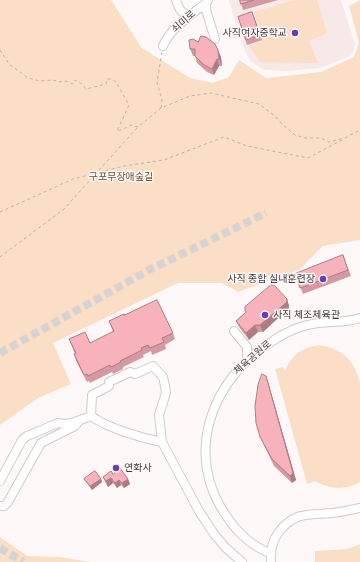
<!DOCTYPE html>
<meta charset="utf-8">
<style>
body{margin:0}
canvas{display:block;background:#fef9f8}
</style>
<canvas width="360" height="562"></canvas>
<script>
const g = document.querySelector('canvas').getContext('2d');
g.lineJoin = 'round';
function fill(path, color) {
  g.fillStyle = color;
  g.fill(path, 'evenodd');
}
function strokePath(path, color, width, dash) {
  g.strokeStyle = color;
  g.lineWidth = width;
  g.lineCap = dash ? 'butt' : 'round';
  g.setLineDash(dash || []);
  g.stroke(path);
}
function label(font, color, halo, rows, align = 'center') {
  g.font = font + ' Roboto,"Noto Sans KR",sans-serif';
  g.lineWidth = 3;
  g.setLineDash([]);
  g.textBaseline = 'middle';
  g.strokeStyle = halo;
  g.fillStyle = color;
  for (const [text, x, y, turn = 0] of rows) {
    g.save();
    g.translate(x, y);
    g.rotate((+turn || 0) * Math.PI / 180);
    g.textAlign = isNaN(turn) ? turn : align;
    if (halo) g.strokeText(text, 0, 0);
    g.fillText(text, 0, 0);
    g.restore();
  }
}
fill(new Path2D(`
 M229,0h112l14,44 -3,11 -32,13 -34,3 -22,-1 -14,-9 -9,-19z`), '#f6e9e7');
fill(new Path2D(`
 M0,0h111l31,48 48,30 23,5 16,-6 10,-17 27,18 55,-6 33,-15 5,-14 -10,-37 11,-6v240l-37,6 -24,24 -61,22 -16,-9h-44l-125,60 18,41 -33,14 -38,27z
 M295,0h22l10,33 -18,8 9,22 -58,-1 -11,-16 13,-6 -8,-28z
 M319,345c23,3 35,15 41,37v100c-15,9 -31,7 -45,-1l-8,3 -32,-115 8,-2 2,4c6,-16 17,-24 34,-26z
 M0,537l27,19 33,1 30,5h-90z
 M360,544v18h-45v-11l32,-2z`), '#fadfc6');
strokePath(new Path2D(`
 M0,353l151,-84 115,-56
 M0,548l23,14`), '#d7d3d2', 8, [8, 4]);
const minor = new Path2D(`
 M176,0c3,9 5,14 15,15
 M206,3v7l9,29
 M163,46c8,-19 27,-30 43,-43l2,-3
 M234,331l13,16v13
 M162,442c-21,-4 -54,-14 -71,-26l1,-21 17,-9v-4l21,-10 5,2 18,-8 10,11 2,9 1,7 -7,22 3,27 37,69 15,23 12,14 16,14
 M0,481l22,-41 5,-4 31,-13 7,1 7,-1 19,-7
 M0,506h4l4,-4 33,-59 34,-17 4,-5
 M270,553c-19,-7 -32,-20 -43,-36 -44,-62 -16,-137 44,-175 14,-10 30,-17 47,-19 16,-2 26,0 42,-5
 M271,562c-1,-11 1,-20 7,-29 17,-22 30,-18 55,-20 9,-1 18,-3 27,-5`);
strokePath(minor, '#cfcbca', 10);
strokePath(new Path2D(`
 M0,50l9,14 19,14 12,3 13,-1 6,2 7,-1 7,3 2,-4 7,4 4,5 20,-5 1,-5h5l4,3 13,23 -12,26 7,-2 6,-4 8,2 23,-19 29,-12 21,-3 48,11 16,12 6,7 14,12 10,3h16l8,4 15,-4
 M161,108l1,-9 -5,-16 5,-31
 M345,138l15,-8
 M0,212l73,-33 51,-13 40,-6 60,-23 23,9 61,12 34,-18
 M0,257l64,-48 73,-81`), '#b6b2b2', 1, [3, 3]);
strokePath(minor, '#fff', 8);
fill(new Path2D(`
 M240,0h38l-35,10z
 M252,12l10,28 -15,5 -9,-28z
 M198,42l20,8 3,7 1,9h-3l-5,9 -7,-3 -10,-9 -2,-7h-2l-3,-7z
 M343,255l8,21 -48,18 -8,-20z
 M287,299l2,7v2l-26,24h-5l-9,8 -10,-13 -3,-6 10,-9 -1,-2z
 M124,315l49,18 2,6 -10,6 1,4 -14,6 -1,-4 -8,4 1,2 -21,10v2l-10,5 -1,-2 -22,11 -1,-2 -2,1 -11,-21 -2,-7h1l-6,-15 21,4 23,-11 -4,-11z
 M266,376l2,6 28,98 -4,3 -18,-17 -11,-23 -3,-6z
 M113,474l15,5 2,5 -6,4 -3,-3 -4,3 -4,-5 -5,4 -3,-5 -2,-5z
 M84,479h17l1,3 -10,8 -6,-8z`), '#d499a2');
fill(new Path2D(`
 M218,50l3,7 1,9 -3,-7z
 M217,59l2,7 -5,9 -2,-6z
 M287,299l2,7v2l-26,24 -3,-7z
 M255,325l3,7 -9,8 -3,-7z
 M266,376l2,6 28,98 -4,3 -2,-7z
 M111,478l2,5 -5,4 -2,-6z
 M101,479l1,3 -10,8 -2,-4z
 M128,479l2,5 -6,4 -2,-5z
 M119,480l2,5 -4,3 -2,-5z`), '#ad7d84');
const building = new Path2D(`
 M240,0h14l-13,4z
 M252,12l8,23 -14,5 -8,-23z
 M201,36l5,1 9,7 3,6 1,9h-2l-5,10 -8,-4 -9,-9v-7h-5l-1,-9 4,-1 5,3z
 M343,255l5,15 -48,18 -5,-14z
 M271,285h3l13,14v3l-27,23h-5l-9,8 -10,-12 10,-9 -1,-2v-3z
 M157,300l16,33 -11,5 2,4 -14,6 -2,-3 -7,3 1,2 -22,11 1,1 -10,5 -1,-2 -22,11 -1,-2 -3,1 -10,-21 2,-1 -7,-14 16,-7 5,11 24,-12 -5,-10 15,-7v1z
 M262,374l4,2 27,97 -3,3 -18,-17 -12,-22 -4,-14 -1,-17 3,-21z
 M120,468l8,11 -6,4 -3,-3 -4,3 -4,-5 -5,3 -3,-4 8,-6 2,3z
 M95,471l6,8 -11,7 -6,-7z`);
fill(building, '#f7b2bc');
strokePath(building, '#ad7d84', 1);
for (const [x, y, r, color] of [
 [295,33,4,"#643eb6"],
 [323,279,4,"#643eb6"],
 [265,315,4,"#643eb6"],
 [116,468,4,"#643eb6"]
]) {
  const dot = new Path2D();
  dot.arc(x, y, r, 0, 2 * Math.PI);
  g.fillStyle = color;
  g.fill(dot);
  strokePath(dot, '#fef9f8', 1.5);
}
label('10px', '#3d3b3b', '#fef9f8', [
 ["쇠미로",184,22,-41],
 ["체육공원로",253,358,-41]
]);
label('10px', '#3d3b3b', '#fef9f8', [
 ["사직여자중학교",287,33],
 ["사직 종합 실내훈련장",315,279],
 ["사직 체조체육관",273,315,"left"],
 ["연화사",124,468,"left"]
], 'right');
label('10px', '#754e22', '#fef9f8', [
 ["구포무장애숲길",121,177]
]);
</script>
